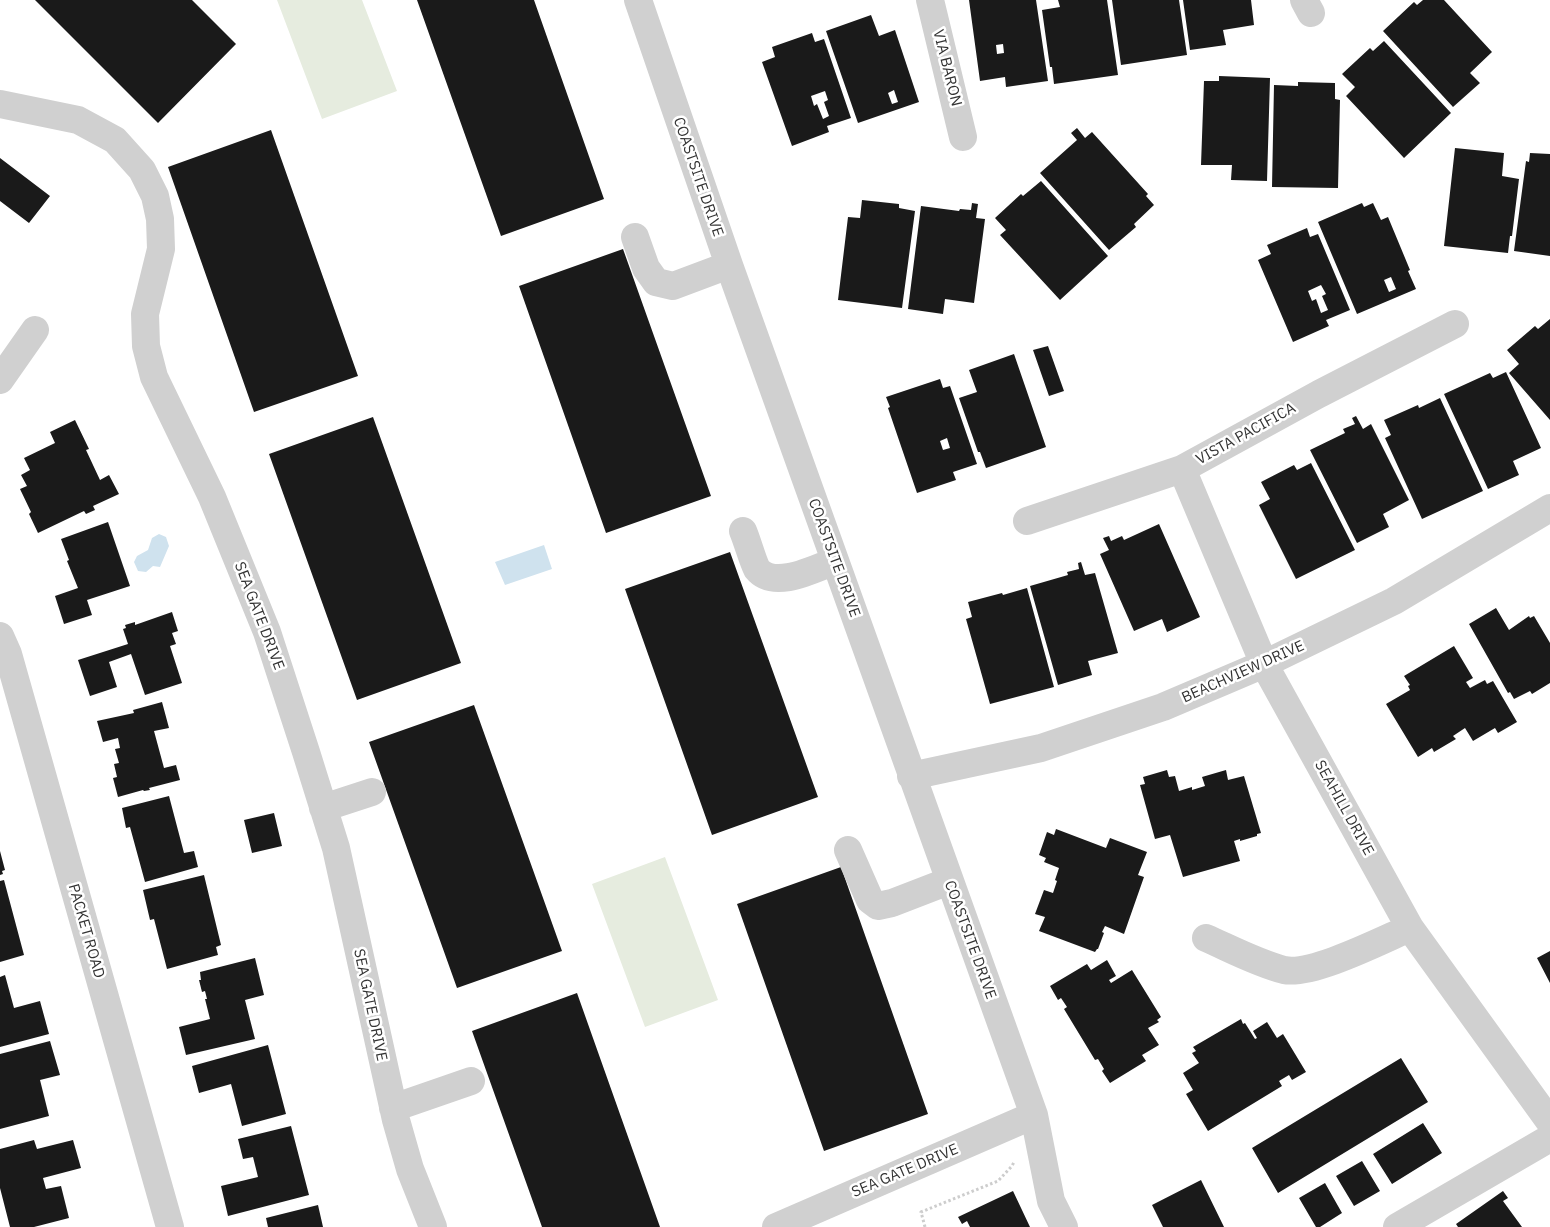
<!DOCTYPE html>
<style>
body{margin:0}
canvas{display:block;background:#fff}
</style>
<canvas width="1550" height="1227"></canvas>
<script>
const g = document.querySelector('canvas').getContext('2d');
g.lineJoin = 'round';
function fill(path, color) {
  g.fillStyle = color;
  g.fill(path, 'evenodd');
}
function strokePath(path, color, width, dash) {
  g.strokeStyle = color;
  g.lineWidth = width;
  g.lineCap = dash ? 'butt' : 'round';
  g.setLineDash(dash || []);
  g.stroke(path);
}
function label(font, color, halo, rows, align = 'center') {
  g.font = font + ' "IBM Plex Sans",sans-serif';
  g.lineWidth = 5;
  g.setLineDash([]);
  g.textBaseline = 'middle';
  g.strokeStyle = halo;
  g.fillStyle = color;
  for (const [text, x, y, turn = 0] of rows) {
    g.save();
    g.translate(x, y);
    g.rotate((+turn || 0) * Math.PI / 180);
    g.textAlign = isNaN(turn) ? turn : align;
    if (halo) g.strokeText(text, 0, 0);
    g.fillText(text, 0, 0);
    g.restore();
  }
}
fill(new Path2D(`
 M277,0h85l35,91 -75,28z
 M665,857l53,143 -73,27 -53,-143z`), '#e6ecdf');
fill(new Path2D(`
 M159,534l7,3 3,9 -9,21 -7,-1 -7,6 -8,-1 -4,-9 3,-6 11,-6 4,-12z
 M544,545l8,24 -47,16 -10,-23z`), '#cfe2ee');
fill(new Path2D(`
 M35,0h157l44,44 -78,79z
 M417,0h117l70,199 -103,37z
 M969,0h67l12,81 -42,6 -1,-10 -25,4zM1003,44l1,9 -7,1 -1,-9z
 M1058,0h49l11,75 -64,9 -2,-17h-2l-8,-57 18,-3z
 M1112,0h67l8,55 -66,10z
 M1183,0h68l3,25 -31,5 3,15 -36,5z
 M1423,0h21l48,52 -22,21 10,10 -27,24 -70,-76 31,-29 3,3z
 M871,15l8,21 16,-6 24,72 -61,21 -32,-92zM894,90l4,12 -6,2 -4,-11z
 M812,33l3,9 9,-3 27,79 -24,8 2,6 -37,14 -30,-84 13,-5 -3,-10zM825,91l3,9 -4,2 5,14 -6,3 -6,-15 -3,2 -3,-10z
 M1384,41l67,72 -47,45 -58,-62 9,-9 -13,-13 28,-26 3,3z
 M1219,76l51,2 -3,103 -36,-1 1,-15h-31l3,-84h15z
 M1298,82l37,1v16l5,1 -2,88 -66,-1 2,-102 24,1z
 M1077,128l8,10 7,-6 56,62 -2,2 8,9 -20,19 2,3 -27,23 -69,-77 37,-33 -6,-7z
 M271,130l87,246 -104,36 -86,-245z
 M1455,148l49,5 -2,23 17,3 -7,57h-2l-2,17 -64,-7z
 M1530,153l20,1v102l-36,-5 12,-90 3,1z
 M0,158l50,38 -21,27 -29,-22z
 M1041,181l67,75 -48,44 -60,-65 6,-5 -11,-12 26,-24 2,2z
 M862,200l37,4v4l16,3 -13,97 -64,-8 10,-83 12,1z
 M972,203l6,1 -2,14 9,1 -11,84 -29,-4 -2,15 -35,-5 13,-103 38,5 1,-2 11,1z
 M1362,203l2,4 9,-4 8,17 7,-3 22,53 -2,1 8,18 -59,25 -39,-92zM1391,277l5,12 -7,3 -5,-12z
 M1307,228l3,9 8,-3 32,76 -24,10 3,6 -36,16 -35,-82 13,-6 -4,-9zM1321,285l5,9 -4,2 6,14 -7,3 -5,-14 -4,2 -4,-10z
 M623,249l88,247 -105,37 -87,-247z
 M1550,319v101l-41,-47 10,-9 -12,-14 28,-24 3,3z
 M1048,346l16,45 -15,5 -16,-46z
 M1014,354l32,93 -60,21 -6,-16h-2l-19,-54 18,-6 -8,-22z
 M1506,372l35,76 -28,13 6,14 -31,14 -44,-95 46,-21 3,5z
 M940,379l3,9 7,-2 27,78 -24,8 3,8 -39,13 -29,-85 2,-1 -4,-10zM947,438l3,10 -7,2 -3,-9z
 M1440,398l43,93 -61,28 -37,-81 6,-3 -7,-15 34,-15 1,3z
 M1356,416l7,13 8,-5 38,76 -26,14 6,13 -32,16 -47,-93 35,-17 -2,-4 12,-5 -3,-6z
 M373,417l88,246 -104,37 -88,-246z
 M75,420l14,29 -3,1 14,30 9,-5 10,19 -26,12 2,4 -9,4 -2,-3 -46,22 -9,-19 2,-2 -11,-23 7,-3 -6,-11 9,-5 -6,-12 31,-15 -5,-11z
 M1311,463l44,87 -59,29 -37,-74 11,-6 -9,-17 33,-17 3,5z
 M108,522l22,64 -43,14 5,15 -28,9 -9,-28 23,-8 -11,-27 2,-1 -8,-21z
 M1159,524l41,93 -33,15 -5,-13 -28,12 -34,-77 9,-4 -6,-12 6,-2 2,5 11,-5 2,4z
 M730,552l88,245 -106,38 -87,-246z
 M1081,562l4,13 10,-2 23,80 -30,8 4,14 -34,10 -28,-99 38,-11 -1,-3 12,-3 -1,-6z
 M1027,588l27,99 -64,17 -24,-85 6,-2 -4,-15 34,-9 1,2z
 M1496,608l13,22 20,-14 1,2 4,-2 16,27v40l-18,11 -2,-3 -16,8 -4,-7 -2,1 -39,-69z
 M172,612l6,19 -6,2 4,11 -6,2 12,37 -37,12 -14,-41 -22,8 8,25 -27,9 -12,-36 50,-16 -5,-15 3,-1 -1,-3 10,-3v3z
 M1454,646l19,32 -7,4 4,6 15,-8 2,4 6,-3 24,41 -19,11 -3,-5 -22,13 -8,-13 -12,8 3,3 -22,13 -2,-4 -14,9 -32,-53 24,-14 -2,-4 2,-1 -6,-9z
 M162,702l7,26 -15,3 10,37 12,-3 4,15 -31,8 1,2 -6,1 -1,-1 -25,7 -5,-19 4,-1 -3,-13 5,-1 -4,-14 5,-1 -2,-10 -15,4 -6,-21 37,-8 -1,-3z
 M474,705l88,246 -105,37 -88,-246z
 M1167,770l2,7 6,-1 4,15 13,-4v3l13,-4 -3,-9 24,-7 2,10 16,-4 17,57 -4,1v2l-17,5v-2l-6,2 6,20 -57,16 -13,-42 -15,4 -15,-54 5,-1 -2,-7z
 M169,796l15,57 10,-2 4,16 -53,15 -15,-55 -4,1 -4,-20z
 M274,813l8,33 -30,7 -8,-33z
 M1056,829l50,19 4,-10 37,14 -9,23 6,2 -20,57 -19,-8 -3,6 2,1 -6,16h-1l-2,3 -56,-21 6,-14 -10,-3 9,-24 9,3 4,-12 -2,-1 4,-12 -15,-6 2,-4 -7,-3 8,-23 7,3z
 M0,851l5,19 -3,1 1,3 -3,1z
 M841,867l87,247 -104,37 -87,-247z
 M204,875l17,70 -5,2 2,8 -51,14 -13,-50 -4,1 -7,-30z
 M4,880l20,75 -24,7v-81z
 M1550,951v32l-13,-25z
 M255,958l9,37 -19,5 10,39 -69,16 -7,-28 31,-8 -5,-20h2l-2,-8 -3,1 -3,-12h2l-1,-8z
 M1107,960l9,16 -7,4 2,3 21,-13 29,47 -4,3 2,2 -11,6 11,17 -17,10 4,6 -36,22 -8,-12 2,-2 -6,-10 -3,1 -31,-51 3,-2 -6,-9 -3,2 -8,-14 37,-22 4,6z
 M5,975l9,33 26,-7 9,33 -49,13v-70z
 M577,993l83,234h-118l-70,-196z
 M1241,1019l2,5 2,-1 10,16 2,-1 -4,-7 14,-9 10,16 6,-4 23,38 -14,8 -3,-5 -10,6 3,5 -74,45 -22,-37 7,-4 -10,-17 16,-10 -7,-10 4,-2 -3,-4z
 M50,1041l10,34 -20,5 9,36 -49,13v-75z
 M268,1045l18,69 -44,12 -11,-42 -32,9 -7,-27z
 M1401,1058l27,44 -150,91 -26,-45z
 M1423,1123l19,30 -50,31 -19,-30z
 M291,1126l18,69 -81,21 -7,-30 37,-9 -5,-20 -10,2 -5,-20z
 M34,1140l3,9 36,-9 8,28 -38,10 3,11 15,-3 8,32 -35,9h-24l-10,-39v-39z
 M1362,1161l18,30 -26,15 -18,-30z
 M1201,1180l23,47h-61l-11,-22z
 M1325,1183l17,30 -22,14h-4l-17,-29z
 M1013,1191l17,36h-60l-3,-6 -5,3 -4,-7z
 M1503,1191l5,7 -5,3 19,26h-64l-2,-3z
 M318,1205l5,22h-55l-2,-9z`), '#1a1a1a');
strokePath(new Path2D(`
 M925,1227l-4,-15 77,-31 14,-15 2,-4`), '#cdcdcd', 3, [2.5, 2.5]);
strokePath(new Path2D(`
 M638,0l91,265 305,850 17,86 13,26
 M930,0l33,137
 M1304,0l7,13
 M0,104l78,16 37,20 27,30 13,26 5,23 1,30 -16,65 1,32 8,31 58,120 55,135 39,120 30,96 60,272 14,49 23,58
 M635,237l11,31 10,14 17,4 56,-21
 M0,380l35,-50
 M1182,469l82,195 146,264 140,194
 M1027,521l155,-52 137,-75 136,-70
 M743,531c4,9 10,31 14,38 17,21 57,0 78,-8
 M0,636l8,18 162,573
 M911,776l130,-28 122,-41 101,-43 130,-63 156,-93
 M323,808l49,-16
 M848,850l22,50 8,6 14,-3 57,-22
 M1206,938c25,11 51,25 78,32 28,6 98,-30 126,-42
 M393,1108l78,-27
 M776,1227l258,-112
 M1397,1227l153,-89`), '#d0d0d0', 28);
label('15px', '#333', '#fff', [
 ["VIA BARON",947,68,76],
 ["COASTSITE DRIVE",698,177,71],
 ["VISTA PACIFICA",1246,434,-29],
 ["COASTSITE DRIVE",834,558,70],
 ["SEA GATE DRIVE",259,616,69],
 ["BEACHVIEW DRIVE",1243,672,-24],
 ["SEAHILL DRIVE",1344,808,61],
 ["PACKET ROAD",86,931,74],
 ["COASTSITE DRIVE",970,940,70],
 ["SEA GATE DRIVE",370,1005,78],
 ["SEA GATE DRIVE",905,1171,-23]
]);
</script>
